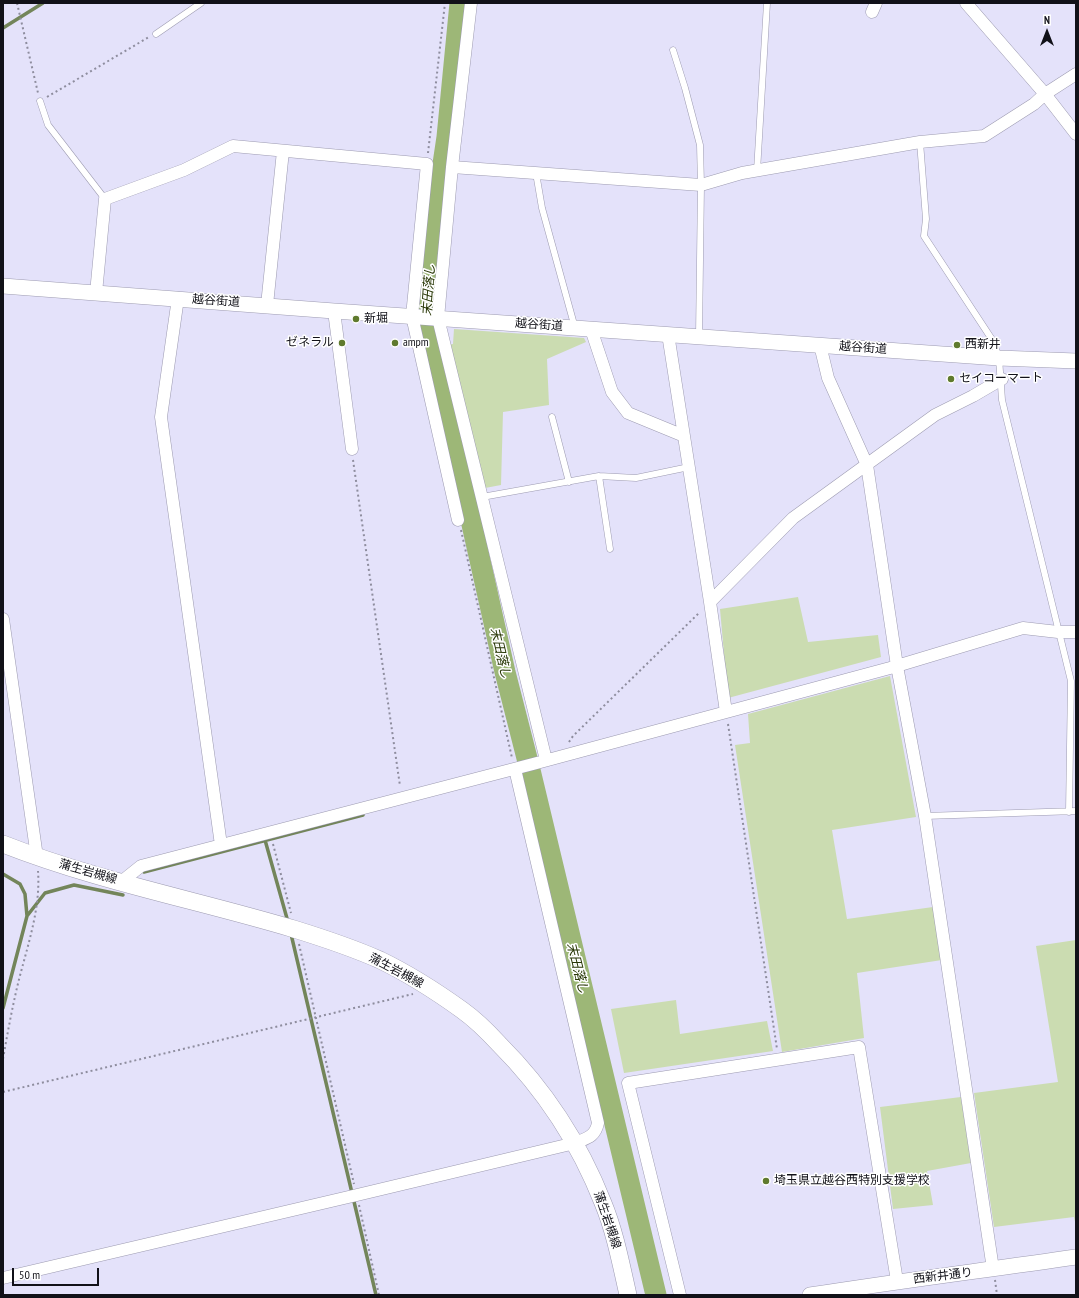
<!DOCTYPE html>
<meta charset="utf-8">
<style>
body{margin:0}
#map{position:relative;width:1079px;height:1298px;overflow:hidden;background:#e4e2fa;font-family:"PT Sans Narrow",sans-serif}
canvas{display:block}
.frame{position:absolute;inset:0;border:4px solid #111118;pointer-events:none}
.north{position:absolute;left:1027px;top:12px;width:40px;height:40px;-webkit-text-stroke:3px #fff;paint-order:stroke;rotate:0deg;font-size:11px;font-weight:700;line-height:16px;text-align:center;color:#111118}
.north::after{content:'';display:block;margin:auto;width:14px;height:18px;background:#111118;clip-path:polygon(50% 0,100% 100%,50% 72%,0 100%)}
.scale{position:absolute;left:12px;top:1268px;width:87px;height:18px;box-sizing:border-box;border:2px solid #111118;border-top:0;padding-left:5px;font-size:12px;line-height:14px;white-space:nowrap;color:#111118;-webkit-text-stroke:3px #fff;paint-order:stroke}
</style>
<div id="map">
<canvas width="1079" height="1298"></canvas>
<div class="frame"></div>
<div class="north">N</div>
<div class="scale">50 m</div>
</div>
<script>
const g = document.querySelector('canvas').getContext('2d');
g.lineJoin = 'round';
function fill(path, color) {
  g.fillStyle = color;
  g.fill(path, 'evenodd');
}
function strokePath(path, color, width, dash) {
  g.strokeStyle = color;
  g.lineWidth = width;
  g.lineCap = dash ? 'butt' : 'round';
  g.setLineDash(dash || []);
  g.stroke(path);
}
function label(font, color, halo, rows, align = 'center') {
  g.font = font + ' "PT Sans Narrow","Noto Sans JP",sans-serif';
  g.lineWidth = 3;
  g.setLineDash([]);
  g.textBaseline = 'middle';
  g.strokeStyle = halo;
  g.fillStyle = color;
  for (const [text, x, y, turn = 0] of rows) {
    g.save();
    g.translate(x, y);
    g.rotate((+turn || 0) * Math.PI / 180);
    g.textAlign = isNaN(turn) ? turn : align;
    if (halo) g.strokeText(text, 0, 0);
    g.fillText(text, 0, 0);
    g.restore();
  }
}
fill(new Path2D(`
 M454,329l130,9 2,4 -39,17 2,46 -46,7 -2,73 -16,3 -38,-143 6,-1z
 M798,597l10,45 70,-7 3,22 -153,41 -8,-89z
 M890,676l26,141 -84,13 15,89 86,-12 9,53 -85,13 7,65 -82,14 -47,-307 15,-2 -2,-29z
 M1076,940v286l-2,-9 -80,10 -20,-134 84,-11 -22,-136z
 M676,1000l4,34 87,-13 6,30 -149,22 -13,-64z
 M961,1097l10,66 -44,8 6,34 -40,4 -13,-102z`), '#cbdcb1');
strokePath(new Path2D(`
 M3,28l40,-25
 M265,840l23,82
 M144,872l219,-57
 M3,874l17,10 5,10 2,22 -24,92
 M27,916l18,-23 29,-8 49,10
 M291,934l85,361`), '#73855a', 3.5);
strokePath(new Path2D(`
 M460,3l-13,134 -10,67 -11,101 2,33 30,124 47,210 25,98 126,525`), '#9db777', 21);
const service = new Path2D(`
 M156,34l45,-31
 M673,50l12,38 15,57 1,40 -2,151
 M40,101l8,24 57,74
 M920,142l6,77 -2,17 69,105 6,17 3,42 69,281 -2,131
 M757,171l10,-168
 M536,173l6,35 33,120
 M552,417l17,65
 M599,476l11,73
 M482,497l117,-21 37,2 53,-11
 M925,816l151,-5`);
const minor = new Path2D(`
 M471,3l-19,164 -14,151 108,442
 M966,3l79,91 31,40
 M872,12l4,-9
 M452,167l249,18 41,-12 178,-31 64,-6 50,-32 11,-10 31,-20
 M96,293l9,-94 79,-29 49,-24 194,18 -15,152 46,204
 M178,298l-17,119 60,428
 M267,305l16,-154
 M334,311l18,138
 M591,329l21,63 16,21 56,23
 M668,334l42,268 16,110
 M820,345l8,33 39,87 30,201 28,150 68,453
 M710,602l83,-84 142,-103 38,-19 29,-17
 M3,619l34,238
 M121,882l20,-16 392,-102 357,-96 133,-40 35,4h18
 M3,1278l354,-83 218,-52c12,-5 20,-6 23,-20l-83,-354
 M680,1295l-52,-212 231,-36 38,234`);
const tertiary = new Path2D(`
 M3,286l331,25 665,47 77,3
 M810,1295c88,-14 177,-25 266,-38`);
const secondary = new Path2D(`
 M3,844c94,37 194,56 291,85 29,9 59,19 86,31 29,14 57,32 82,50 14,10 26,22 37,34 46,46 80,98 104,159 12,29 18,61 25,92`);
strokePath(service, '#9d9bb1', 7);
strokePath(minor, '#9d9bb1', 13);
strokePath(tertiary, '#9d9bb1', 16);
strokePath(secondary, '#9d9bb1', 18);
strokePath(new Path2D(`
 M17,3l21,90
 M47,97l102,-60
 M428,153l17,-150
 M353,460l47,326
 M461,530l51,228
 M728,724l49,325
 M569,742l4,-6 126,-123
 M273,844l18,69
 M299,944l55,240
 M3,1059c4,-23 8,-45 13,-67 9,-40 25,-80 22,-121
 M3,1092l410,-98
 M359,1205l20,90
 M995,1280l2,15`), '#8e8d9e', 2, [2, 3]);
strokePath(service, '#fff', 6);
strokePath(minor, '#fff', 12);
strokePath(tertiary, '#fff', 15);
strokePath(secondary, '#fff', 17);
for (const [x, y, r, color] of [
 [356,319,4,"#5f7a2d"],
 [342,343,4,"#5f7a2d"],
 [395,343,4,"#5f7a2d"],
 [957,345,4,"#5f7a2d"],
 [951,379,4,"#5f7a2d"],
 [766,1181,4,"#5f7a2d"]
]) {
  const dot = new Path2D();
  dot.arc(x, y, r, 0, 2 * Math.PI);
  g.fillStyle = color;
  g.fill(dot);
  strokePath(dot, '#fff', 1.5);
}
label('12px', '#111118', '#fff', [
 ["越谷街道",216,301,4],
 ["越谷街道",539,325,4],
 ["越谷街道",863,348,4],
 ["蒲生岩槻線",88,872,16],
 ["蒲生岩槻線",396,971,28],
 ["蒲生岩槻線",607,1220,71],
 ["西新井通り",943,1276,-7]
]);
label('12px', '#111118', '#fff', [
 ["新堀",364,319],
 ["ゼネラル",334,343,"right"],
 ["ampm",403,343],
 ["西新井",965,345],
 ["セイコーマート",959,379],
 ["埼玉県立越谷西特別支援学校",774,1181]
], 'left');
label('italic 13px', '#283706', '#fff', [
 ["末田落し",429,290,-86],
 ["末田落し",500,653,77],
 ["末田落し",577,968,76]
]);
</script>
